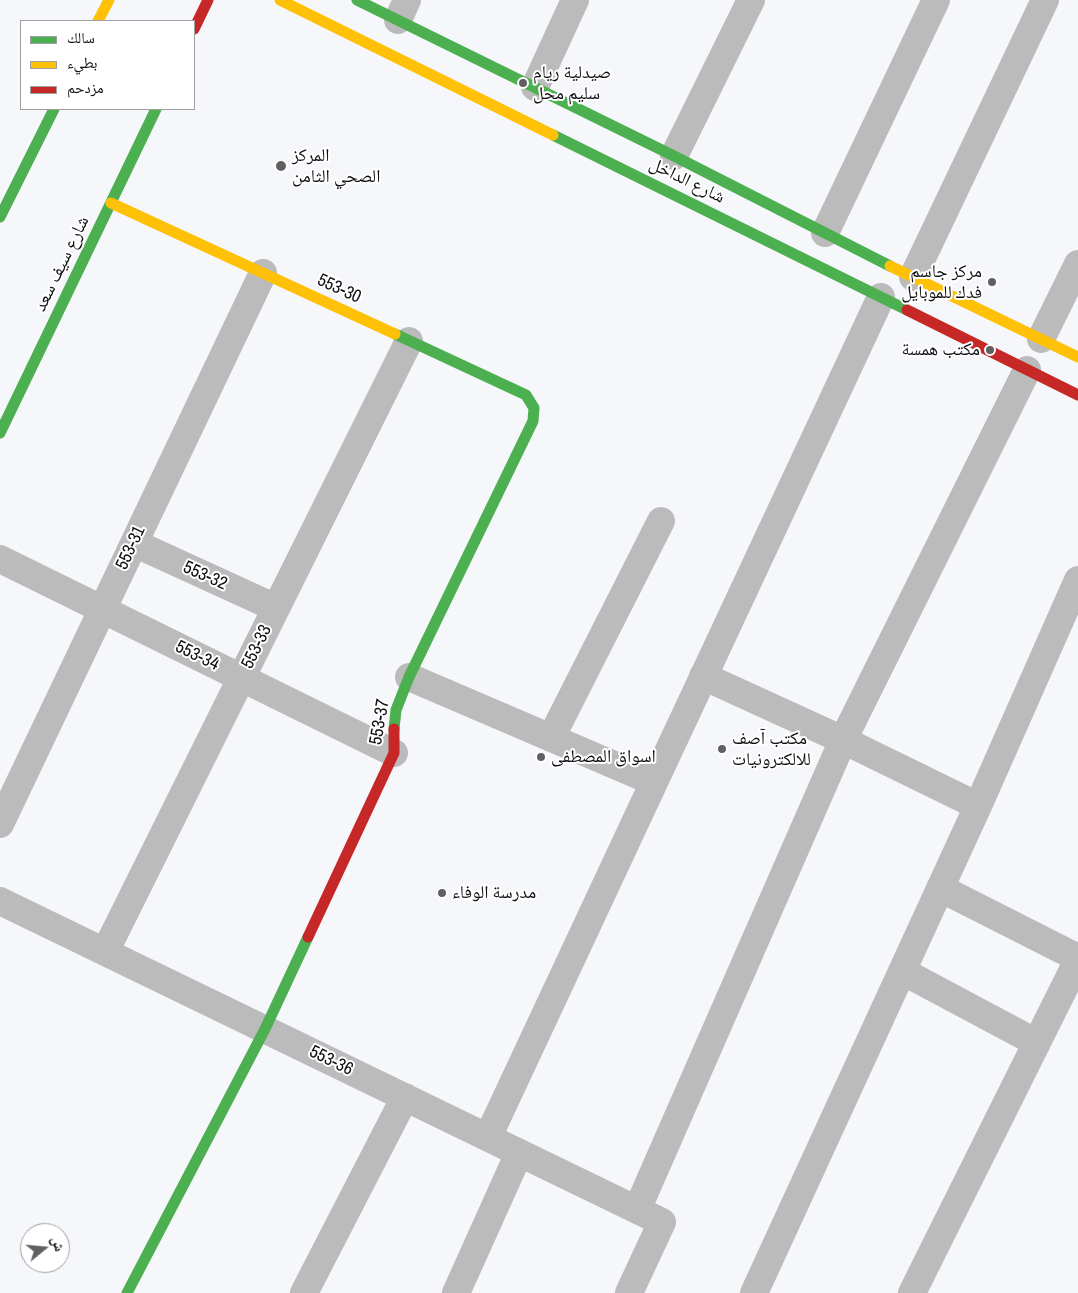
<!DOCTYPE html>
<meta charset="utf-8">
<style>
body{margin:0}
#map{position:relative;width:1078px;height:1293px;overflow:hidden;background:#f6f7fb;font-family:"Archivo Narrow","Noto Naskh Arabic",sans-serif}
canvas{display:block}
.legend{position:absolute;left:20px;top:20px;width:175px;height:90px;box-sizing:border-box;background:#fff;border:1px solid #9e9f9f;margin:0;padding:6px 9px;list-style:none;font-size:15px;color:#0d0e10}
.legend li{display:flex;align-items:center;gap:10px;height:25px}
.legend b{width:25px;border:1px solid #9e9f9f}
.north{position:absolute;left:20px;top:1223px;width:50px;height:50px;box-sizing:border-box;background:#fff;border:1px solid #9e9f9f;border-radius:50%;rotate:73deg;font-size:14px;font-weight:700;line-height:20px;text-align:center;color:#0d0e10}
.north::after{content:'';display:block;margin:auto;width:18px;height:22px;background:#5f6062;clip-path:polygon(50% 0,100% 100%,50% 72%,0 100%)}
</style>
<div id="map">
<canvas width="1078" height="1293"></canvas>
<ul class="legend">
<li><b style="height:6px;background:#4caf50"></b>سالك</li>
<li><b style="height:6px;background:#ffc107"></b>بطيء</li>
<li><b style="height:6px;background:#c62828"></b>مزدحم</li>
</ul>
<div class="north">ش</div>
</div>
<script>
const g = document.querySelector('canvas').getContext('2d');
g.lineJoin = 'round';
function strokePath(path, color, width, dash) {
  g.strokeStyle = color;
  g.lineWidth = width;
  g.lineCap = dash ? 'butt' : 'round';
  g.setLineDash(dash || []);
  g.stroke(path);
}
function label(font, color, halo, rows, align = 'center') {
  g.font = font + ' "Archivo Narrow","Noto Naskh Arabic",sans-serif';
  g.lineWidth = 4;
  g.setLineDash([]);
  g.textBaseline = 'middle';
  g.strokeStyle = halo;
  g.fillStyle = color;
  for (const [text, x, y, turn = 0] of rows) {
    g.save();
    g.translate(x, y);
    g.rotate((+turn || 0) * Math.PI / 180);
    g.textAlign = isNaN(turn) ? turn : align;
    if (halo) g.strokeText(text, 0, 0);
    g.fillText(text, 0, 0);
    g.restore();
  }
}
strokePath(new Path2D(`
 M398,20l9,-20
 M535,87l40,-87
 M674,156l77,-156
 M825,233l111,-233
 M913,277l132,-277
 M1041,339l37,-75
 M134,543l142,65
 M0,559l394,194
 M703,676l140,64 135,66
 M409,677l245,105
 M551,738l110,-217
 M0,824l263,-551
 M940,888l138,70
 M0,901l662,321 -33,71
 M105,952l304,-611
 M902,971l135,72
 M488,1137l393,-840
 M637,1210l206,-470 184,-370
 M304,1293l101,-196
 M456,1293l63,-140
 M754,1293l224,-487 100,-226
 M912,1293l166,-333`), '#babbba', 28);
strokePath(new Path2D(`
 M357,0l317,156 216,110
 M553,135l354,175
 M0,217l54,-108
 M0,433l156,-324
 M394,729l2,-19 13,-33 124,-256 1,-13 -8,-13 -131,-61
 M127,1293l138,-264 43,-92`), '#4caf50', 11);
strokePath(new Path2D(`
 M280,0l273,135
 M98,21l11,-21
 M111,203l284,131
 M890,266l188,91`), '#ffc107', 11);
strokePath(new Path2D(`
 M194,29l14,-29
 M907,310l171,85
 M308,937l86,-184v-24`), '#c62828', 11);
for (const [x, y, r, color] of [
 [523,83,5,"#5f6062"],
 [281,166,6,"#5f6062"],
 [992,282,5,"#5f6062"],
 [990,350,5,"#5f6062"],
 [722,749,5,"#5f6062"],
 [541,757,5,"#5f6062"],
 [442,893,5,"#5f6062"]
]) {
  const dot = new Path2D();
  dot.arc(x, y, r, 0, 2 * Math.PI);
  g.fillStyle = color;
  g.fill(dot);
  strokePath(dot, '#fff', 2);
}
label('18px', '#0d0e10', '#fff', [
 ["صيدلية ريام",533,73],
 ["سليم محل",533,94],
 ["المركز",292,156],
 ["الصحي الثامن",292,177],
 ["مركز جاسم",982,272,"right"],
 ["فدك للموبايل",982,293,"right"],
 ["مكتب همسة",980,350,"right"],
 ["مكتب آصف",732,739],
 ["للالكترونيات",732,760],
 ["اسواق المصطفى",551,757],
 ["مدرسة الوفاء",452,893]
], 'left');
label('18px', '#0d0e10', '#fff', [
 ["شارع الداخل",687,181,26],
 ["شارع سيف سعد",62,264,-64],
 ["553-30",339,289,25],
 ["553-31",131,548,-65],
 ["553-32",205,576,24],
 ["553-33",257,647,-64],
 ["553-34",197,656,26],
 ["553-37",380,722,-80],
 ["553-36",331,1061,26]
]);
</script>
